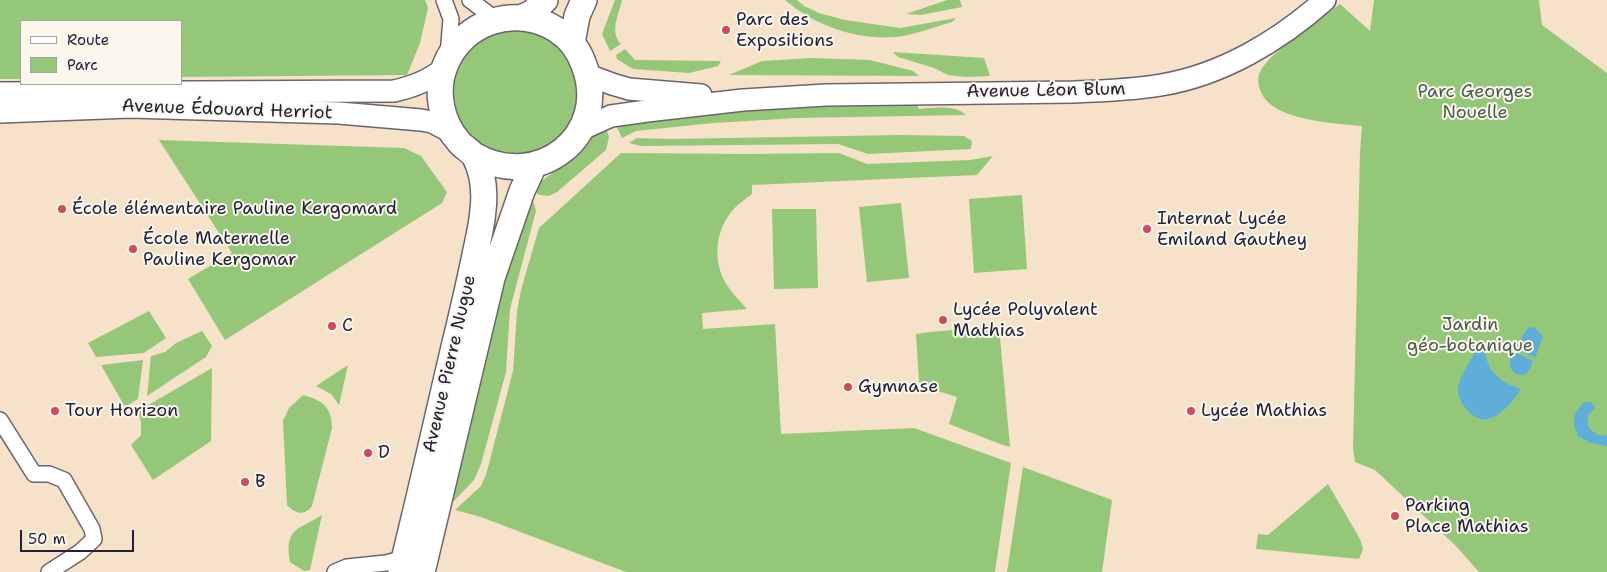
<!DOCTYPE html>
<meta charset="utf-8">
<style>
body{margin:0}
#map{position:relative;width:1607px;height:572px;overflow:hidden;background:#f6e2c9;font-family:"Shantell Sans",sans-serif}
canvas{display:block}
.legend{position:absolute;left:20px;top:20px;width:162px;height:65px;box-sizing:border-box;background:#fbf7ec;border:1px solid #a4a2a5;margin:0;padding:6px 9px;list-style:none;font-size:15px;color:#22223b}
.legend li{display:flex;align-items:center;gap:10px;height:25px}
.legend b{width:25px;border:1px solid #a4a2a5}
.scale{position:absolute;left:20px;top:530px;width:114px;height:22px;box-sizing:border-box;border:2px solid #22223b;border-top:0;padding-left:6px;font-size:15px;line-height:18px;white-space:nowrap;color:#22223b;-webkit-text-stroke:4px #fbf7ec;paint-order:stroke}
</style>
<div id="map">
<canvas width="1607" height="572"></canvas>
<ul class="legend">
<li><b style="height:6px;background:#fff"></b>Route</li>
<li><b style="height:14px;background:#94c778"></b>Parc</li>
</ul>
<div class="scale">50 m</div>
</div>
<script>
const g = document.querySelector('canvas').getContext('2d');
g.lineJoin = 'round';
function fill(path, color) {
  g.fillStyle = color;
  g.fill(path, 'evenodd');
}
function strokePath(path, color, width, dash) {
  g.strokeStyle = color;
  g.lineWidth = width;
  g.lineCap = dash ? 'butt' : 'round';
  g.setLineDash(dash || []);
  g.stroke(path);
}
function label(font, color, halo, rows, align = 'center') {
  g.font = font + ' "Shantell Sans",sans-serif';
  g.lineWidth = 4;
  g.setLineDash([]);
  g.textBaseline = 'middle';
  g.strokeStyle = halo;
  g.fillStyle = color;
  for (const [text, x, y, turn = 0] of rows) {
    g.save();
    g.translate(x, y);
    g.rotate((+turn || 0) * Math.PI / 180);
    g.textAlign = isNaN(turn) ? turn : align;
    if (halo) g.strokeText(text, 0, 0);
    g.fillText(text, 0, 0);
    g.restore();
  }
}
fill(new Path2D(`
 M0,0h425l3,8 -8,35 -13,32 -226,2v-56h-160v58h-21z
 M615,0h7c-3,14 -13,32 -1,44l-11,7 -8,-17z
 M785,0h12l7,6 15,7 26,7 55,8 56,-10 -4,4c-18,5 -38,13 -56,15 -41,3 -80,-11 -111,-37z
 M947,0h13l2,7 -41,8 -15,-1z
 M1374,0h165l3,25 65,48v499h-128l-23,-26 -81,-76 -20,-8 -2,-14 7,-296 2,-26c-28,-3 -89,-5 -101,-34 -4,-9 -4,-17 2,-25 7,-11 19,-18 28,-26 16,-12 32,-25 49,-37l30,27z
 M451 92a64 64 0 1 1 128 0a64 64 0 1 1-128 0Z
 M625,49l10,11 86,1 -3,5 -29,7 -56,-4 -16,-10 -1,-4z
 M893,52l91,6 6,18 -24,1 -18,-2 -14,-7 -36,-11z
 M812,58l58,2 43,11 6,5 -190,-1 33,-14z
 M915,102l4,7c14,-1 36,-5 47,6l-169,3 -84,5 -77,8 -14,7 -6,-13 42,-9 134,-9z
 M605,125l4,12 -3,13 -49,42 -8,4 -9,-1 -8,-5c13,-14 30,-22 44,-34 11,-10 17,-23 29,-31z
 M901,135l63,1 8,5 -1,8 -103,5 -30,-10 -197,2 -12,-3 8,-5 33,1z
 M159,140l245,8 17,8 26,36 -5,11 -217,137 -37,-61 44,-26z
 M621,153l127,1 91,-1 28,11 103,-4 23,-4 -16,19 -225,10v9c-8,6 -17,12 -23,21 -13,18 -15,43 -6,63 6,12 16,22 24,31l-45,4 1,16 72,-5 6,110 133,-6 97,35 -16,109h-369l-145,-55 -26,-7 26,-24 5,-11 27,-104 4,-60 4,-21 18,-62z
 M1022,195l5,74 -53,4 -5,-74z
 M527,201l7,2 2,8 -26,98 -4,63 -25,92 -7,16 -22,23 -17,69 64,-291z
 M901,203l8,75 -42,4 -8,-75z
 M772,209h44l2,79 -44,1z
 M149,311l17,27 -22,15 -48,4 -8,-14z
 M999,326l11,121 -10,-3 -51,-20 8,-27 -32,-10 -6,-5 -3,-48 14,-2z
 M202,331l10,15 -6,11 -59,39 4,-40 14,-4 11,-9z
 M143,360l-5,39 -13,8 -24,-42z
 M348,365l-9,40 -8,-11 -15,-8z
 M212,368l-1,73 -58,39 -22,-35 10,-10v-13l-3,-11z
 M303,395c19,5 29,12 29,33l-20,78c-7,10 -17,8 -25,-1l-4,-84 6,-13z
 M1023,467l89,33 -10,72h-95z
 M1328,484l32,55 3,10 -4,10 -103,-10 2,-15 10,1z
 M322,515l-12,55 -6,1 -14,-9c-6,-34 8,-32 32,-47z`), '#94c778');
fill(new Path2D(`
 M1531,327l4,1 8,8 -8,22 -20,-10 13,-20z
 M1480,343l5,1c-1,25 13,38 36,45 -11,17 -34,45 -54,21 -5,-6 -9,-13 -9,-21 1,-13 16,-33 22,-46z
 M1513,351l20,10c-4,9 -6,17 -17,13 -9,-6 -6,-14 -3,-23z
 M1585,402h6l4,6 -7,7v12l9,8 10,1v10l-16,-3 -14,-7c1,-5 -2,-6 -3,-12 -2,-8 4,-16 11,-22z`), '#5fadd9');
const street = new Path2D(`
 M444,0l7,19 -3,36
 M470,0l25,19
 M0,420l34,54h15l15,6 28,49 2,10 -14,13 -31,20
 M335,572l12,-5 39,-4 19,-5`);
const secondary = new Path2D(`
 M588,75l24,9 17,5 72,6
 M0,93l394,-2c18,-4 35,-10 49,-22
 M0,112l130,-5 209,6 82,7 11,2 19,10
 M580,130l31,-14 36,-5 96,-11 83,-5 247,-3c29,-1 59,-2 88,-7 61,-10 118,-44 164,-85`);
const primary = new Path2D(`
 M523,17l9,-4 13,-13
 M572,43l5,-27 7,-16
 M401,572c19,-76 36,-153 54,-229 7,-29 14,-59 20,-88 3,-15 7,-30 8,-45 2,-17 0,-37 -8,-53 -4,-6 -12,-10 -16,-15 -18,-20 -24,-51 -14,-76 17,-45 72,-62 112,-36 13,8 22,21 27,35 27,70 -46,127 -110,90
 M422,572l70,-294 30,-87 12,-26`);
strokePath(street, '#6c656d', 18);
strokePath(secondary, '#6c656d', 24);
strokePath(primary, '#6c656d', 28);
strokePath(street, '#fff', 15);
strokePath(secondary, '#fff', 21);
strokePath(primary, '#fff', 25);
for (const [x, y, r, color] of [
 [726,30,5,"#d1495b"],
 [62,209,5,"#d1495b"],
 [1147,229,5,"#d1495b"],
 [133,249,5,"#d1495b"],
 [943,320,5,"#d1495b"],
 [332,326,5,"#d1495b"],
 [848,387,5,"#d1495b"],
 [55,411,5,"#d1495b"],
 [1191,411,5,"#d1495b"],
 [368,453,5,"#d1495b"],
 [245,482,5,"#d1495b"],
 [1395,516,5,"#d1495b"]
]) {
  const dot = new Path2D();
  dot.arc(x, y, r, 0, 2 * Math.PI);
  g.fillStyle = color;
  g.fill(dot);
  strokePath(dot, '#fbf7ec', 2);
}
label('18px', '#22223b', '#fbf7ec', [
 ["Parc des",736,20],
 ["Expositions",736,41],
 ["École élémentaire Pauline Kergomard",72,209],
 ["Internat Lycée",1157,219],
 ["Emiland Gauthey",1157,240],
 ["École Maternelle",143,239],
 ["Pauline Kergomar",143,260],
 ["Lycée Polyvalent",953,310],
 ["Mathias",953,331],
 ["C",342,326],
 ["Gymnase",858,387],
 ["Tour Horizon",65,411],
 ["Lycée Mathias",1201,411],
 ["D",378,453],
 ["B",255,482],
 ["Parking",1405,506],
 ["Place Mathias",1405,527]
], 'left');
label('18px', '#22223b', '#fbf7ec', [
 ["Avenue Léon Blum",1046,91,-1],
 ["Avenue Édouard Herriot",227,110,2],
 ["Avenue Pierre Nugue",450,364,-77]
]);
label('18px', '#4a5c50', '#fbf7ec', [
 ["Parc Georges",1475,92],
 ["Nouelle",1475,113],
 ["Jardin",1470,325],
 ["géo-botanique",1470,346]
]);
</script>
